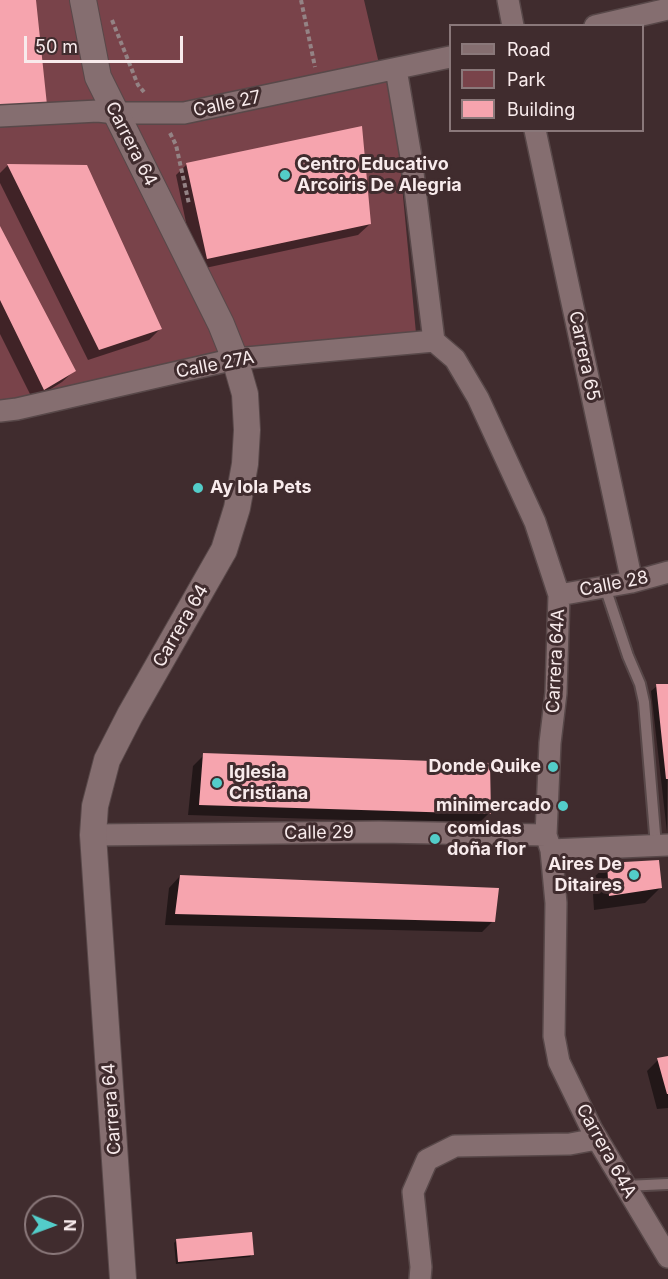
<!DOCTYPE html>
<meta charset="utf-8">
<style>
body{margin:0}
#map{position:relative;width:668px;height:1279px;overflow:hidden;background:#402c2e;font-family:Inter,sans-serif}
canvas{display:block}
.legend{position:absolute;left:449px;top:24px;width:195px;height:108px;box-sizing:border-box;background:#402c2e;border:2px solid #8a787a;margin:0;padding:8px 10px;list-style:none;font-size:18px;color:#f8ebec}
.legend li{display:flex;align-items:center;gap:12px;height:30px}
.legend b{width:30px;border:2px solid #8a787a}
.north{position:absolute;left:24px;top:1195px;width:60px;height:60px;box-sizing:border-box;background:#402c2e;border:2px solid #8a787a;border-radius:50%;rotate:91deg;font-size:16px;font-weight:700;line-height:24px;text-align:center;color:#f8ebec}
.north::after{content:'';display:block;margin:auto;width:21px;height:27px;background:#53cdc9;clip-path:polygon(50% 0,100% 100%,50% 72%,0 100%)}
.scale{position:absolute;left:24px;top:36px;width:159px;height:27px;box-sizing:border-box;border:3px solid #f8ebec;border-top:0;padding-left:8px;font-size:18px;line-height:21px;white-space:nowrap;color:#f8ebec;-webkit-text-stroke:4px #402c2e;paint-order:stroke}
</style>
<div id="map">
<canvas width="668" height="1279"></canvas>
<ul class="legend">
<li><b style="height:8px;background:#856e70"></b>Road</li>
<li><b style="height:16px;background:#79434a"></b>Park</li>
<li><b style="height:16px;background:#f6a4ae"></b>Building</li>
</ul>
<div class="north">N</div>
<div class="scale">50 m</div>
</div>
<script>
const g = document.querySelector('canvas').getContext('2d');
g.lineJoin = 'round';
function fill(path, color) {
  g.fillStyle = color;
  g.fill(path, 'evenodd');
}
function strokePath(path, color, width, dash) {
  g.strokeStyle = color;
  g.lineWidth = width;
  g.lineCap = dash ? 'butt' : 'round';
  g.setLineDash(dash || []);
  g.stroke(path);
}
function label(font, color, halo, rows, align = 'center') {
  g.font = font + ' Inter,sans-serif';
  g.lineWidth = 6;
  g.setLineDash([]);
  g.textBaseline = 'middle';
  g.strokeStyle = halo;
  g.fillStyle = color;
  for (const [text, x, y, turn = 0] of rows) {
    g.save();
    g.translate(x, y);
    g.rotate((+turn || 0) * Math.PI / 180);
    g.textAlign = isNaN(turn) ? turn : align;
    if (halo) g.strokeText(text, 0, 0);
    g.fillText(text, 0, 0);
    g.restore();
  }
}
fill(new Path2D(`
 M0,0h364l16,68 13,23 23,242 -416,72z`), '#79434a');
fill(new Path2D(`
 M187,164l183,60 -12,11 -162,35 -20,-95z
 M8,165l152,164 -11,11 -61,20 -88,-177v-10z
 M0,229l74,142 -12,11 -29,18 -33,-66z
 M657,686h11l-1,146 -16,-141z
 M204,755l285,58 -11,11 -290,-9 5,-49z
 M608,864l52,24 -15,15 -51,7 -2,-31z
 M180,876l313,45 -11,11 -317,-7 4,-37z
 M668,1058v50l-11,1 -10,-38 11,-11z
 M176,1241l76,13 -2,3 -74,7 -2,-21z`), '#0007');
fill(new Path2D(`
 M0,0h36l11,105 -47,4z
 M362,126l9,98 -164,35 -21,-96z
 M7,164l80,1 75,164 -63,21z
 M0,226l76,145 -32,19 -44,-90z
 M656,684h12v95h-2z
 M203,753l287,10 1,51 -292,-9z
 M659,860l3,28 -53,8 -2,-33z
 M180,875l319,13 -4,34 -320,-8z
 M668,1056v38h-1l-10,-36z
 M252,1232l2,23 -76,7 -2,-23z`), '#f6a4ae');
const service = new Path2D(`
 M605,587l23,69 12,28 4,18 12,144
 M625,1186l43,-2`);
const minor = new Path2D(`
 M508,0l5,26
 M595,26l73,-17
 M396,69l15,88 23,184 21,18 23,39 57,124 24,73 -3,98 -6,50 -4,92 5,15 5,53 -2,133 5,26 33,68 76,127
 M0,116l98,-5 17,2h69l266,-56
 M535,130l97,452
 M0,411l17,-2 218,-50 199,-18
 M559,595l73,-13 36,-10
 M93,835l286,-3 167,3
 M551,850l117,-5
 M420,1279l1,-12 -8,-75 14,-32 28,-14 115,-2 27,-5`);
const tertiary = new Path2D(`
 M83,0l15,77 123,247 14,35 10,35 2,36 -2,34 -8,44 -13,42 -94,165 -23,45 -12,46 -2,29 30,444`);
strokePath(service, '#584849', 14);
strokePath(minor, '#584849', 24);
strokePath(tertiary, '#584849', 28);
strokePath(new Path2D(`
 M301,0l14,67
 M112,20l26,65 6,7
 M170,133l6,12 13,59`), '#948385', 4, [4.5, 3]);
strokePath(service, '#856e70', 10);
strokePath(minor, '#856e70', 21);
strokePath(tertiary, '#856e70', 26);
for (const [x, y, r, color] of [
 [285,175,6,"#53cdc9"],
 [198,488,6,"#53cdc9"],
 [553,767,6,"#53cdc9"],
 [217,783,6,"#53cdc9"],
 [563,806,6,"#53cdc9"],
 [435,839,6,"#53cdc9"],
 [634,875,6,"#53cdc9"]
]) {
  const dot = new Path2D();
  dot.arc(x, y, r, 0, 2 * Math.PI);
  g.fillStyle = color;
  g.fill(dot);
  strokePath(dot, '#402c2e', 2);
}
label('18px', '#f8ebec', '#402c2e', [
 ["Calle 27",227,104,-12],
 ["Carrera 64",131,144,63],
 ["Carrera 65",584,356,78],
 ["Calle 27A",215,365,-11],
 ["Calle 28",614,584,-11],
 ["Carrera 64",181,626,-60],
 ["Carrera 64A",556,661,-87],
 ["Calle 29",319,833,-1],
 ["Carrera 64",112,1109,-94],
 ["Carrera 64A",606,1151,61]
]);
label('bold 18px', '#f8ebec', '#402c2e', [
 ["Centro Educativo",297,165],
 ["Arcoiris De Alegria",297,186],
 ["Ay lola Pets",210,488],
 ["Donde Quike",541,767,"right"],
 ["Iglesia",229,773],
 ["Cristiana",229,794],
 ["minimercado",551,806,"right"],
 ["comidas",447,829],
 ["doña flor",447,850],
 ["Aires De",622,865,"right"],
 ["Ditaires",622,886,"right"]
], 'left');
</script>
